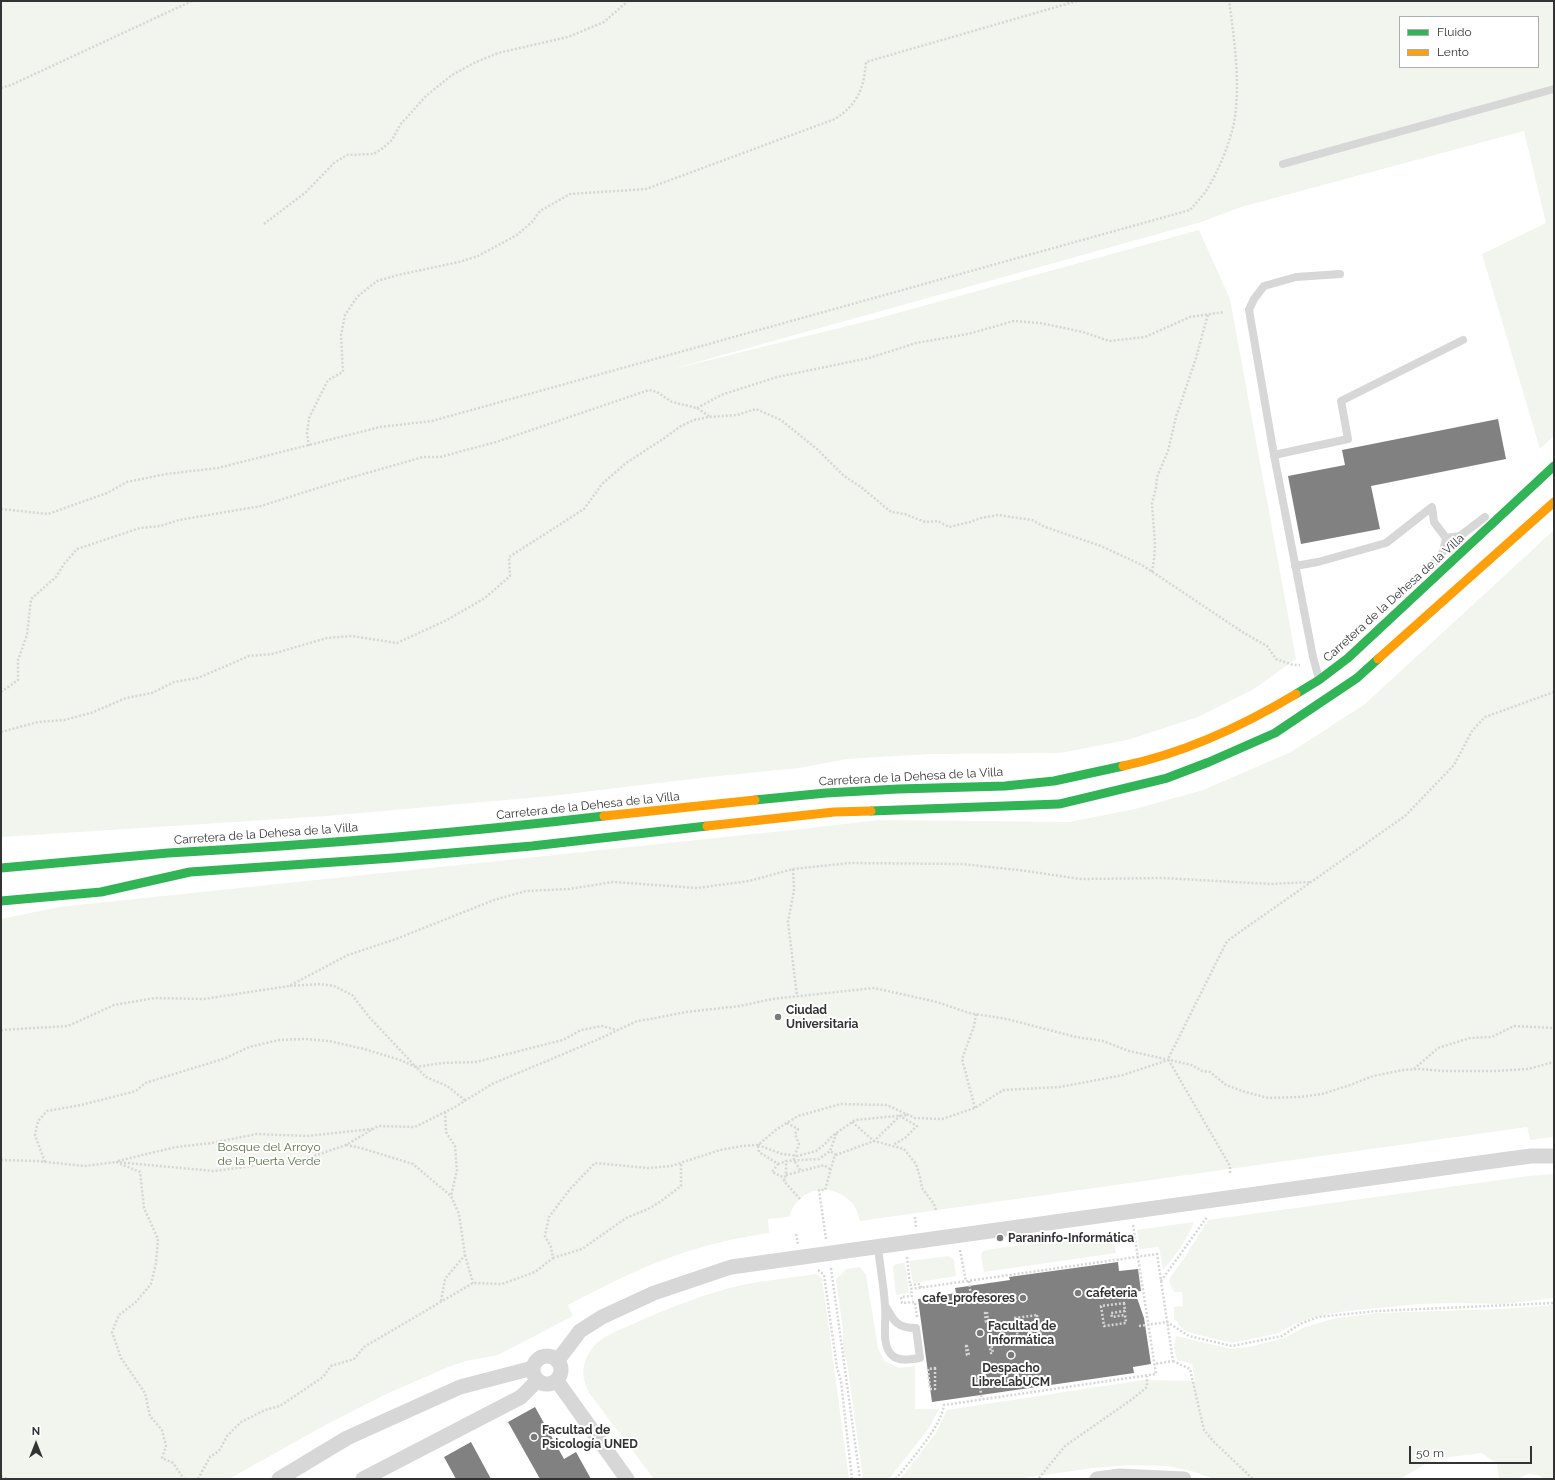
<!DOCTYPE html>
<meta charset="utf-8">
<style>
body{margin:0}
#map{position:relative;width:1555px;height:1480px;overflow:hidden;background:#fff;font-family:Raleway,sans-serif}
canvas{display:block}
.frame{position:absolute;inset:0;border:2px solid #333;pointer-events:none}
.legend{position:absolute;left:1399px;top:16px;width:140px;height:52px;box-sizing:border-box;background:#fff;border:1px solid #adadad;margin:0;padding:5px 7px;list-style:none;font-size:12px;color:#333}
.legend li{display:flex;align-items:center;gap:8px;height:20px}
.legend b{width:20px;border:1px solid #adadad}
.north{position:absolute;left:16px;top:1424px;width:40px;height:40px;-webkit-text-stroke:3px #fff;paint-order:stroke;rotate:0deg;font-size:11px;font-weight:700;line-height:16px;text-align:center;color:#333}
.north::after{content:'';display:block;margin:auto;width:14px;height:18px;background:#333;clip-path:polygon(50% 0,100% 100%,50% 72%,0 100%)}
.scale{position:absolute;left:1409px;top:1446px;width:123px;height:18px;box-sizing:border-box;border:2px solid #333;border-top:0;padding-left:5px;font-size:12px;line-height:14px;white-space:nowrap;color:#333;-webkit-text-stroke:3px #fff;paint-order:stroke}
</style>
<div id="map">
<canvas width="1555" height="1480"></canvas>
<div class="frame"></div>
<ul class="legend">
<li><b style="height:5px;background:#30b455"></b>Fluido</li>
<li><b style="height:5px;background:#ff9f0a"></b>Lento</li>
</ul>
<div class="north">N</div>
<div class="scale">50 m</div>
</div>
<script>
const g = document.querySelector('canvas').getContext('2d');
g.lineJoin = 'round';
function fill(path, color) {
  g.fillStyle = color;
  g.fill(path, 'evenodd');
}
function strokePath(path, color, width, dash) {
  g.strokeStyle = color;
  g.lineWidth = width;
  g.lineCap = dash ? 'butt' : 'round';
  g.setLineDash(dash || []);
  g.stroke(path);
}
function label(font, color, halo, rows, align = 'center') {
  g.font = font + ' Raleway,sans-serif';
  g.lineWidth = 4;
  g.setLineDash([]);
  g.textBaseline = 'middle';
  g.strokeStyle = halo;
  g.fillStyle = color;
  for (const [text, x, y, turn = 0] of rows) {
    g.save();
    g.translate(x, y);
    g.rotate((+turn || 0) * Math.PI / 180);
    g.textAlign = isNaN(turn) ? turn : align;
    if (halo) g.strokeText(text, 0, 0);
    g.fillText(text, 0, 0);
    g.restore();
  }
}
fill(new Path2D(`
 M1,1h1553v435l-14,13 -58,-195 64,-31 -22,-92 -283,76 -40,15 -532,148 203,-50 327,-90 31,69 66,360 -42,30 -56,28 -71,23 -67,13 -131,1 -82,5 -48,9 -91,9 -157,19 -224,20 -326,21zM1400,17h138v50h-138z
 M1554,530v607l-24,3 -3,-13 -667,94c-2,-6 -3,-12 -7,-17 -14,-17 -40,-20 -55,-3 -4,4 -7,10 -9,16l-21,2 1,14c-26,4 -52,9 -77,17 -43,13 -84,34 -124,55l5,11 -75,39 -32,6 -18,6 -64,28 -66,34 -89,50h-228v-560l58,-12 733,-77 87,-10 190,2 66,-13 68,-19 88,-38 74,-48z
 M1554,1174v124l-50,6 -45,-1 -41,1 -78,8 -29,6 -18,7 -14,8 -47,10 -45,-11 -9,-7v-3l-4,-3v-12l9,-1 -1,-14h-8l-5,-11 2,-5 12,-16 25,-40 321,-44z
 M1194,1222c-8,19 -18,33 -31,48l-4,-23 -20,2 -2,-19z
 M1112,1233l4,20 -132,19 -3,-16 1,-4 4,-2z
 M948,1256l6,4 2,16 -43,7 -4,-22z
 M905,1262l4,31 -13,2 -3,-27 1,-3z
 M860,1267l6,8 12,73 6,13 15,7 16,-2v43h24l-10,19 -40,51h-26l-16,-117 -4,-10v-22l-7,-50 10,-11z
 M816,1274l6,4 27,201h-195l-64,-85c-11,-18 -8,-35 6,-50 9,-9 25,-15 37,-20 35,-16 71,-30 109,-39 24,-5 49,-7 74,-11z
 M1554,1305v174h-9l-7,-4 -10,-1 -11,5h-18l-2,-15 -15,-11 -48,6 -34,20h-186l-19,-7 -27,-6 -37,-1 -38,3 -77,11h-116l36,-46 11,-23 196,-30 52,1 -3,-17 -15,-4 -3,-13 2,-11 55,13 18,-2 35,-9 21,-11 31,-9 42,-5 124,-4z`), '#f1f5ed');
fill(new Path2D(`
 M1498,419l8,40 -135,27 9,43 -79,15 -13,-68 57,-11 -3,-15z
 M1118,1262l1,9 19,-2 3,22 -6,1 9,26 7,46 -18,3 1,6 -202,29 -14,-103 38,-6 -1,-5 55,-8 -1,-3z
 M535,1407l29,52 12,-7 15,27h-51l-32,-57z
 M471,1442l20,37h-35l-12,-22z`), '#818181');
strokePath(new Path2D(`
 M1,88l10,-3 181,-84
 M264,224l42,-32 28,-29 13,-8 27,-1 9,-6 9,-8 8,-15 26,-29 26,-21 22,-12 24,-10 70,-16 36,-15 24,-21
 M697,408l24,-13 56,-18 92,-19 47,-15 52,-9 46,-13 26,2 43,9 26,9 36,-4 45,-20 34,-5
 M309,446l-2,-12 2,-16 19,-38 15,-8 -2,-37 4,-20 12,-18 20,-16 21,-6 61,-13 19,-6 39,-21 15,-13 8,-11 30,-17 76,-5 189,-70c23,-15 29,-31 31,-57l211,-61
 M1,509l47,5 59,-21 20,-11 39,-8 52,-6 162,-41 52,-6 758,-211c5,-6 11,-12 16,-19 13,-20 29,-59 30,-83 3,-35 -2,-72 -7,-107
 M1152,572l2,-13 1,-14 -3,-42 4,-15 1,-11 11,-26 8,-34 20,-59 12,-44
 M1,692l17,-12v-20l9,-25 4,-36 25,-22 8,-13 13,-15 63,-21 20,-2 19,-6 82,-14 85,-27 77,-22h17l56,-15 153,-52 8,2 15,10 25,6 12,8
 M1,732l37,-10 26,-2 27,-7 35,-15 26,-5 22,-11 24,-4 51,-22 23,-2 55,-16 25,-2 45,7 48,-22 40,-23 25,-22 -1,-19 75,-48 18,-25 24,-21 37,-24 18,-13 13,-6 15,-3 28,-2 19,-6 25,11 36,29 27,27 17,11 30,25 14,2 20,8 13,-1 11,6 21,-5 11,-4 17,-3 34,5 13,7 56,19 41,19 102,68 23,13 9,13 17,6h7
 M793,869l1,21 -6,32 9,74
 M290,986l31,-2 13,2 18,9 18,23 46,49 26,-4 34,-1 87,-22 18,-10 21,-4 15,4
 M1,1030l67,-4 46,-21 41,-7 49,1 85,-13 59,-31 48,-16 98,-39 32,-9 43,-2 44,-7 84,6 52,-7 44,-12 57,-6 112,1 65,7 53,8 83,-1 108,6 39,-2
 M1414,1069l24,-21 32,-10 22,-1 22,-11 40,2
 M975,1108l-13,-49 12,-33 2,-12
 M445,1112l1,20 9,14 2,24 -6,26
 M852,1122l22,19 26,-25 17,10 -12,12 -12,7
 M787,1123l11,6 -3,5 4,10c-5,16 -9,11 2,27l23,-6 6,4
 M346,1145l15,3 52,16 38,32 8,18 6,41 -20,24 -4,22
 M758,1145l24,9 15,2 19,-5 9,-7 7,-8 23,-16 52,-5
 M758,1146l1,6 19,12 -6,8 13,6
 M836,1155l-6,-4 7,-19
 M1,1160l36,1 47,5 32,-4 24,10 4,36 14,31 -2,24 -5,21 -15,18 -17,13 -7,17 9,26 24,35 5,23 12,14 4,16 -4,12 11,5 11,16
 M118,1161l58,-14 36,-4 45,-9 50,2 65,-7
 M45,1162l-10,-27 3,-14 9,-10 34,-6 55,-14 9,-8 81,-25 23,-11 30,-7 26,-1 24,2 35,8 36,11 16,7 10,10 21,9 19,15
 M116,1162l98,9 91,-12 41,-14 32,-19 37,1 40,-20 37,-23 107,-45 38,-18 19,-3 30,-6 54,-6 32,-7 102,-11 63,14 32,11 38,6 69,18 27,4 26,10 63,14 10,6 8,1 16,13 19,7 23,6 32,-1 22,-3 28,-9 23,-9 30,-6 17,-1 23,2h51l34,-2 26,-7
 M778,1164l8,-3
 M1230,1173v-7l-62,-107 59,-118 178,-125 49,-51 18,-34 13,-14 69,-25
 M786,1175l15,-4
 M800,1199l-16,-18 2,-6v-14l33,-2 11,-8
 M915,1217l1,10
 M796,1234l2,10
 M826,1239l-7,-49h6l9,-32 2,-3 38,-14 30,8 12,15 4,13 2,11 12,16 2,6
 M960,1250l6,31
 M465,1255l8,28
 M907,1257l3,28 10,-1 1,4
 M553,1258l29,-9 44,-31 22,-9 12,-7 21,-16v-23
 M831,1268l29,211
 M818,1270l6,5 13,93 4,13 11,98
 M969,1281l2,16
 M1161,1281l46,-64
 M1124,1303l1,8 -14,2 1,4 13,-2 1,8 -22,3 -3,-20z
 M987,1312l1,10h-2l-1,-9z
 M1037,1315l3,21 -22,3 -3,-21z
 M917,1317l-2,-15 -13,1 -1,-6 11,-1 -1,-7 246,-35 16,107 -19,3
 M1139,1326l28,-4 22,14 43,10 50,-10 18,-12 18,-7 59,-6 177,-8
 M991,1342l2,11h-2l-2,-10z
 M966,1346h1l2,9h-2z
 M1173,1361l17,8 14,61 10,12 39,37
 M935,1368v21h-5l-2,-20z
 M978,1375l4,24
 M1,1476l6,3
 M1039,1478l26,-32 66,-46 16,-13v-11
 M198,1479l12,-22 9,-6 8,-15 14,-14 24,-12 15,-4 43,-29 8,-11 23,-7 10,-12 109,-64 29,1 33,-12 18,-14 -2,-11 -6,-11 4,-19 21,-28 25,-26 53,5 23,-2 49,-16 22,-4 16,-1 19,-16 21,-13 43,-12 46,1 28,13 27,1 33,-11 28,-18 57,-3 63,-12 45,-15
 M896,1479c14,-18 45,-52 48,-74l212,-31 -23,-149`), '#d6d6d6', 2.5, [2, 2]);
strokePath(new Path2D(`
 M1283,164l271,-75
 M1274,455l74,-16 -7,-38 122,-61
 M1295,566l23,-4 68,-19 46,-36 2,15 12,16
 M1427,571l16,-19 3,-14 14,-2 25,-19
 M1319,679l-6,-22 -39,-202 -25,-145 5,-11 10,-13 32,-9 44,-3
 M878,1247c2,20 6,39 7,59 2,14 -5,40 8,50 7,6 19,3 27,2l-4,-30c-18,0 -22,-6 -30,-21`), '#d7d7d7', 8);
strokePath(new Path2D(`
 M533 1370a14 14 0 1 1 28 0a14 14 0 1 1-28 0Z
 M558,1360l22,-29 22,-14 52,-24 77,-26 770,-107 30,-4h23
 M557,1381l70,98
 M279,1479l68,-41 113,-51 73,-19
 M363,1479l158,-82 16,-16
 M1097,1479l23,-3 64,3`), '#d7d7d7', 15);
strokePath(new Path2D(`
 M1296,694l23,-14 29,-22 206,-192
 M755,800l71,-7 72,-4 107,-3 49,-5 69,-15
 M871,811l188,-7 108,-26 42,-16 66,-29 82,-55 21,-19
 M168,853c146,-8 292,-20 436,-37
 M1,868l167,-15
 M190,872l203,-14 139,-12 175,-20
 M1,901l100,-9 89,-20`), '#30b455', 9);
strokePath(new Path2D(`
 M1378,659l176,-157
 M1123,766c62,-13 118,-39 173,-72
 M604,816l151,-16
 M707,826l127,-14 37,-1`), '#ff9f0a', 9);
for (const [x, y, r, color] of [
 [778,1017,4,"#7a7a7a"],
 [1000,1238,4,"#7a7a7a"],
 [1078,1293,4,"#7a7a7a"],
 [1023,1298,4,"#7a7a7a"],
 [980,1333,4,"#7a7a7a"],
 [1011,1355,4,"#7a7a7a"],
 [534,1437,4,"#7a7a7a"]
]) {
  const dot = new Path2D();
  dot.arc(x, y, r, 0, 2 * Math.PI);
  g.fillStyle = color;
  g.fill(dot);
  strokePath(dot, '#fff', 1.5);
}
label('12px', '#333', '#fff', [
 ["Carretera de la Dehesa de la Villa",1394,598,-42],
 ["Carretera de la Dehesa de la Villa",911,777,-3],
 ["Carretera de la Dehesa de la Villa",588,806,-6],
 ["Carretera de la Dehesa de la Villa",266,834,-4]
]);
label('bold 12px', '#333', '#fff', [
 ["Ciudad",786,1010],
 ["Universitaria",786,1024],
 ["Paraninfo-Informática",1008,1238],
 ["cafeteria",1086,1293],
 ["cafe_profesores",1015,1298,"right"],
 ["Facultad de",988,1326],
 ["Informática",988,1340],
 ["Despacho",1011,1368,"center"],
 ["LibreLabUCM",1011,1382,"center"],
 ["Facultad de",542,1430],
 ["Psicología UNED",542,1444]
], 'left');
label('12px', '#56703f', '#fff', [
 ["Bosque del Arroyo",269,1147],
 ["de la Puerta Verde",269,1161]
]);
</script>
